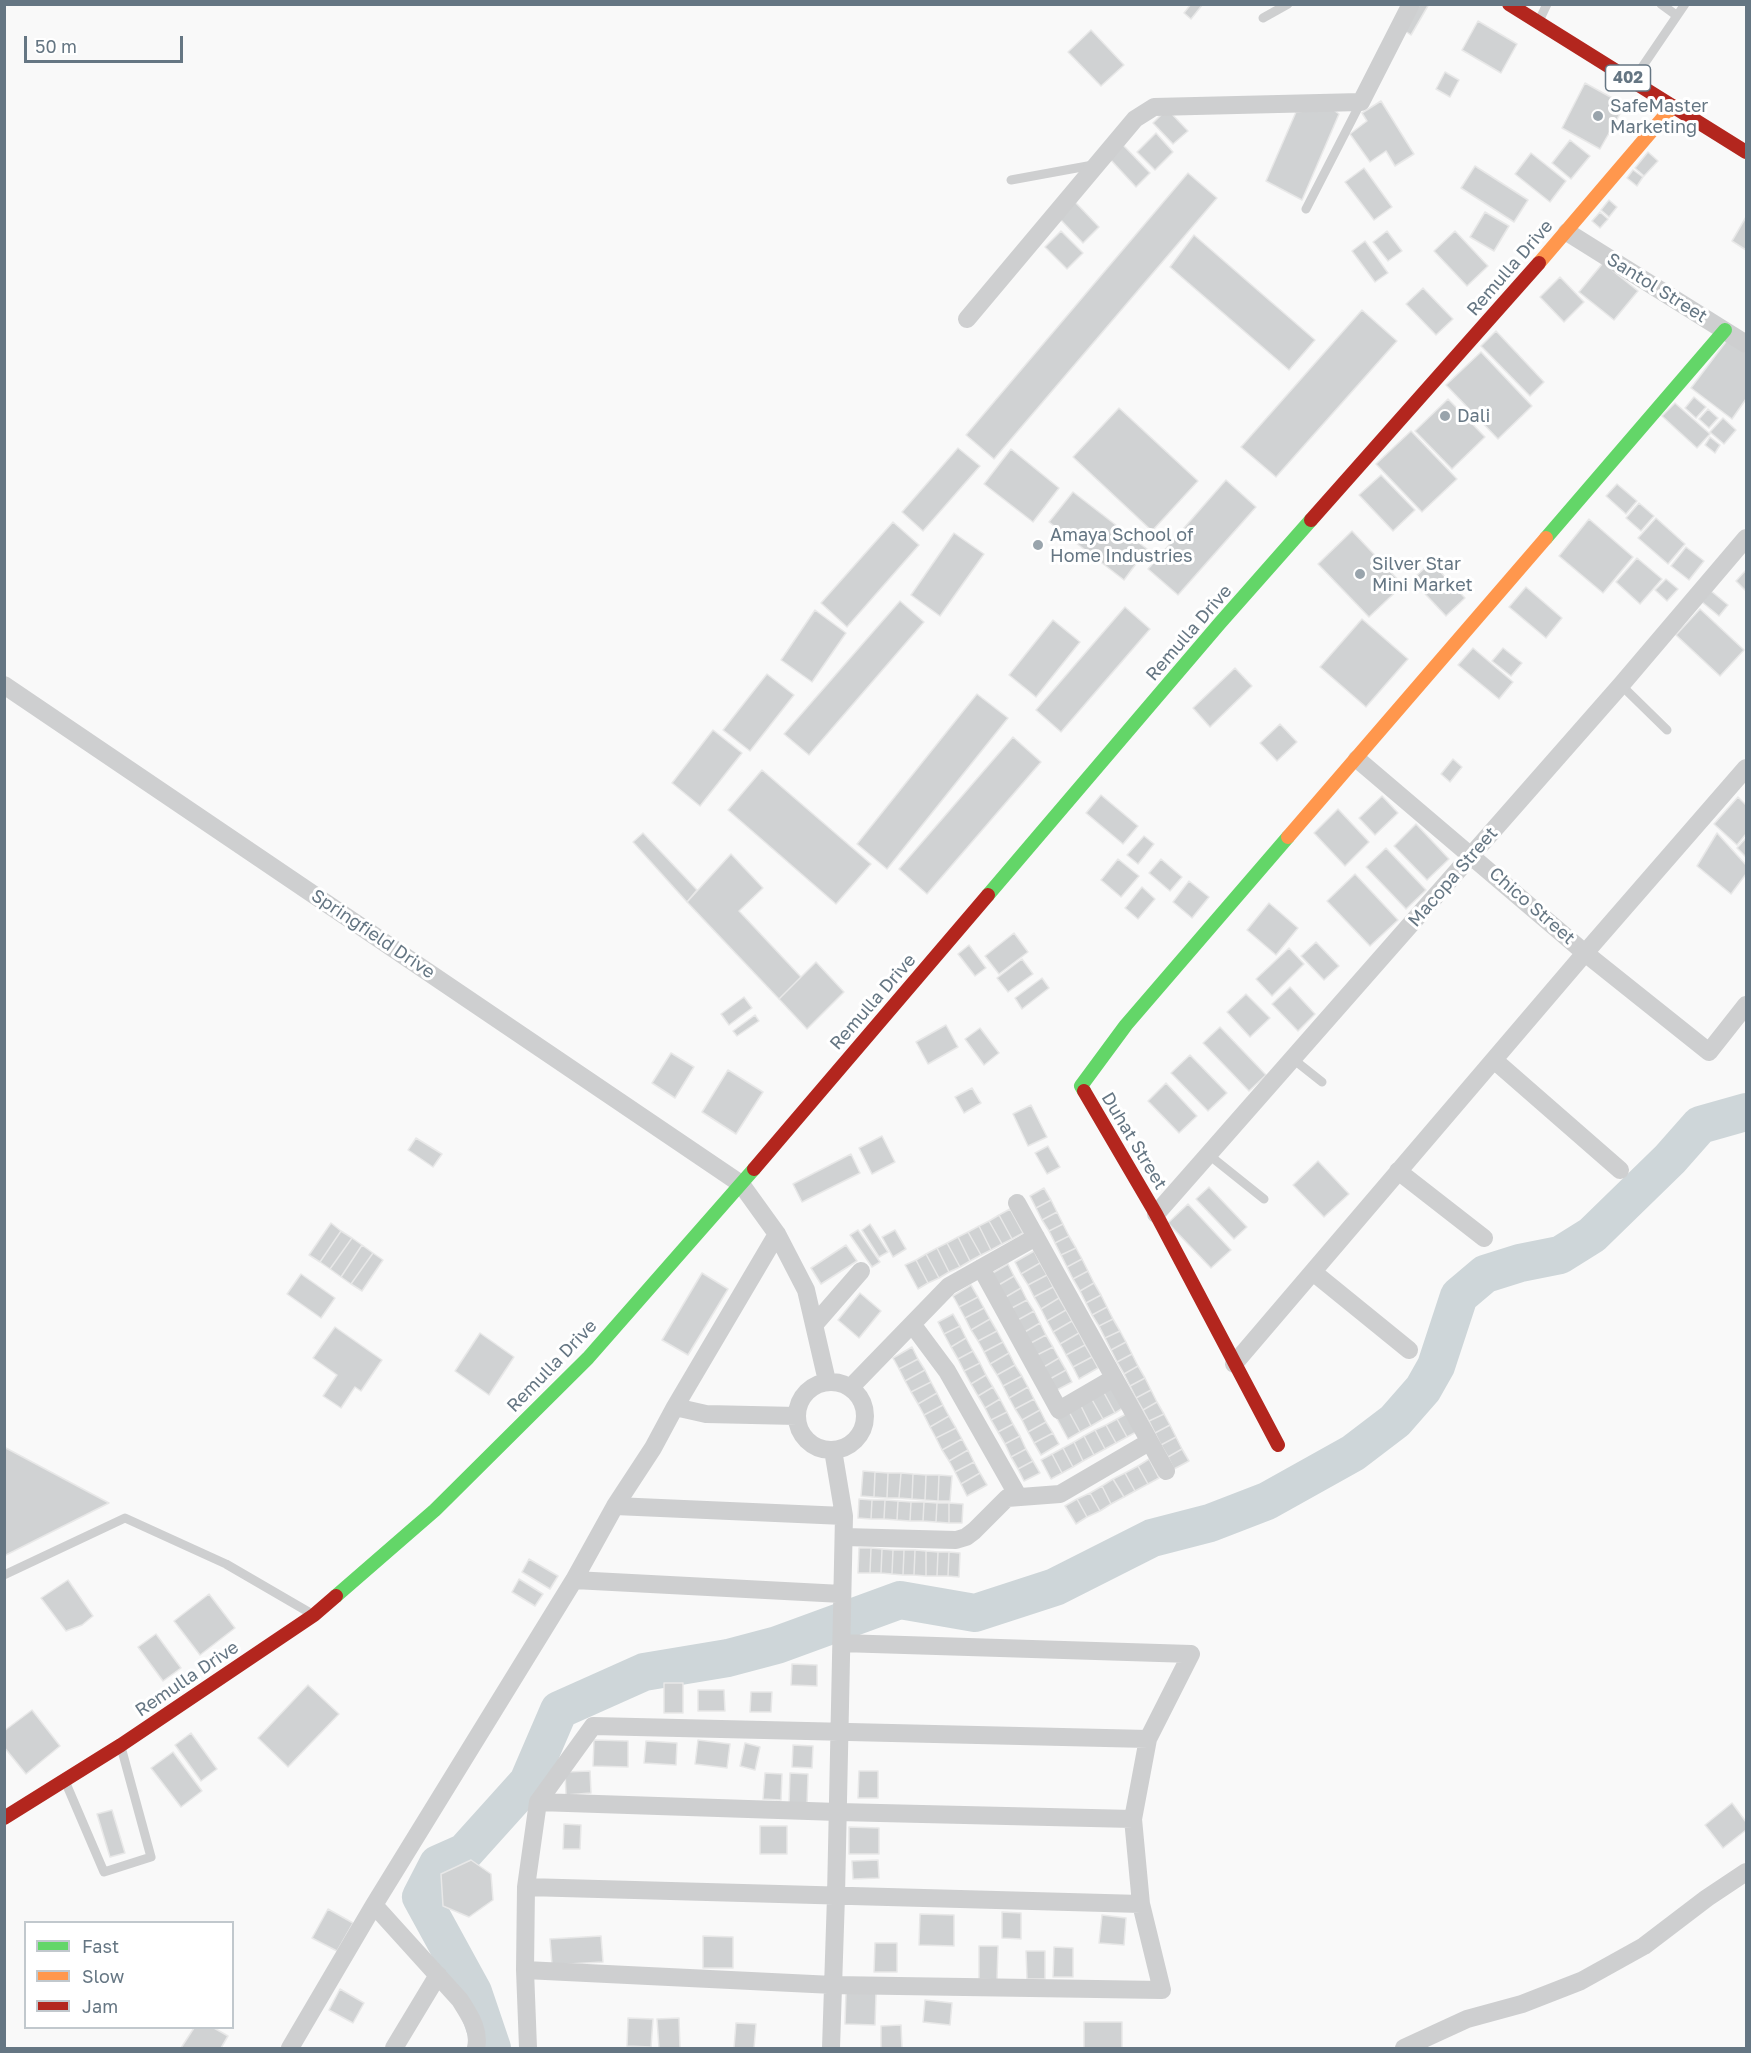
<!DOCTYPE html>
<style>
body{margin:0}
#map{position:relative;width:1751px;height:2053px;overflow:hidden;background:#f9f9f9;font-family:"Golos Text",sans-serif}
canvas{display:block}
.frame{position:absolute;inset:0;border:6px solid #657683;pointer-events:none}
.legend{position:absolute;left:24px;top:1921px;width:210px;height:108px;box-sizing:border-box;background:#fff;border:2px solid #c1c8cd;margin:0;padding:8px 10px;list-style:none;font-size:18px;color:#657683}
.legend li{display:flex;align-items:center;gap:12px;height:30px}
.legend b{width:30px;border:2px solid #c1c8cd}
.scale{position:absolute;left:24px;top:36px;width:159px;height:27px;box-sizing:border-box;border:3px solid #657683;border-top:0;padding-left:8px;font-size:18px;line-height:21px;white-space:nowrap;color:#657683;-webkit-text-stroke:4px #fff;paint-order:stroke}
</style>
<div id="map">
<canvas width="1751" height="2053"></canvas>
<div class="frame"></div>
<ul class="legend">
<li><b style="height:8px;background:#63d668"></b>Fast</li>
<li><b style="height:8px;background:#ff974d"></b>Slow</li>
<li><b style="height:8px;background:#b3261e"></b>Jam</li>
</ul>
<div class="scale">50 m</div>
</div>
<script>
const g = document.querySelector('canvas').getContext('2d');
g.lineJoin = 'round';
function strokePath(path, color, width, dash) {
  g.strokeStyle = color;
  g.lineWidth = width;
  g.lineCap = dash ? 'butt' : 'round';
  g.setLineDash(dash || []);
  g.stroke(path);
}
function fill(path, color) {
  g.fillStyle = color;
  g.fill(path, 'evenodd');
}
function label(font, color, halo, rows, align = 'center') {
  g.font = font + ' "Golos Text",sans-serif';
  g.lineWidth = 6;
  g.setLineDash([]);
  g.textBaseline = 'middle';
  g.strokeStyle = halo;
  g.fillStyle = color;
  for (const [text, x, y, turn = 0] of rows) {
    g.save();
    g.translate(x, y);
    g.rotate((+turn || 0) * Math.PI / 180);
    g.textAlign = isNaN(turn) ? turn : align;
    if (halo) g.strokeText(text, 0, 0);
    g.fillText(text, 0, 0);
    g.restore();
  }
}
strokePath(new Path2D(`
 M492,2048l-19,-56 -52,-95 17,-33 27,-12 63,-70 31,-72 85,-38 84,-14 49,-13 123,-45 75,13 80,-26 97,-49 58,-15 57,-22 86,-48 42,-32 28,-32 13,-23 23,-70 26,-22 35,-11 40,-8 32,-20 78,-76 30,-34 46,-13`), '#ced6d9', 38);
const building = new Path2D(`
 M1191,4h12l-12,15 -7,-6z
 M1420,4h9l-18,31 -6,-4z
 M1478,21l39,23 -16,29 -39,-23z
 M1091,30l33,35 -23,21 -33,-34z
 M1445,72l14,8 -9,17 -14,-8z
 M1585,83l40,22 -25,44 -38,-21z
 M1381,101l33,53 -19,12 -9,-15 -16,11 -20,-28 17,-13 -5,-8z
 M1331,108l8,6 -37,86 -36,-19 30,-69z
 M1167,109l21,22 -15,13 -20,-21z
 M1156,133l17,19 -18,18 -18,-18z
 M1570,140l20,16 -19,23 -19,-16z
 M1123,145l27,28 -14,14 -27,-29z
 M1648,152l10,9 -14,15 -9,-8z
 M1531,153l35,28 -16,21 -35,-28z
 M1475,166l53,34 -14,22 -53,-34z
 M1364,168l28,39 -18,13 -29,-38z
 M1633,170l10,7 -6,9 -10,-8z
 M1188,173l29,25 -223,261 -28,-24z
 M1609,200l8,7 -8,10 -8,-7z
 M1075,202l24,25 -16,16 -24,-25z
 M1485,212l24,14 -15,25 -24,-14z
 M1600,212l8,7 -8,9 -8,-7z
 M1746,217v33l-14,-9z
 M1061,231l22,22 -16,16 -22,-22z
 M1387,231l15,20 -14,10 -15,-19z
 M1455,231l33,35 -21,20 -33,-35z
 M1194,235l121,105 -26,30 -119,-103z
 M1365,241l23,32 -13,9 -23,-31z
 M1603,263l35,28 -24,29 -35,-28z
 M1560,277l24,25 -20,20 -24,-25z
 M1423,288l30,31 -17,16 -30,-31z
 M1362,310l35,31 -121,136 -35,-30z
 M1496,331l48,51 -14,14 -49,-50z
 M1728,339l18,14v46l-14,20 -41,-31z
 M1481,352l51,54 -34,33 -52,-54z
 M1694,397l12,10 -10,11 -11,-10z
 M1448,399l37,38 -33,32 -37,-38z
 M1675,403l35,31 -13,14 -35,-32z
 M1119,408l79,73 -46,50 -79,-74z
 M1708,409l10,9 -9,10 -10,-9z
 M1723,418l13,12 -12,14 -14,-12z
 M1411,431l46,48 -35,33 -46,-48z
 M1710,437l10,8 -5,8 -10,-8z
 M958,448l22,18 -57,65 -21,-19z
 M1011,449l48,39 -26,34 -49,-38z
 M1381,475l34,35 -22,21 -34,-36z
 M1226,480l30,27 -78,88 -30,-26z
 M1617,484l20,17 -11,13 -20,-18z
 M1073,492l74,57 -23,31 -75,-58z
 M1639,503l15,13 -13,15 -15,-13z
 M1656,518l29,26 -17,20 -30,-26z
 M1589,519l44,38 -30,36 -44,-37z
 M893,522l26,23 -72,82 -26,-24z
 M1352,531l51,54 -34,32 -51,-53z
 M954,533l30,21 -44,62 -29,-21z
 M1686,547l18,14 -15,19 -18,-14z
 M1637,558l25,21 -22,25 -24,-22z
 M1431,562l34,36 -19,18 -34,-36z
 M1746,570v21l-10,-10z
 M1666,579l12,10 -11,12 -12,-11z
 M1526,587l36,31 -16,20 -37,-31z
 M1711,591l17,14 -9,11 -17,-14z
 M900,601l24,21 -115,133 -25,-21z
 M1125,607l25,22 -89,103 -25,-22z
 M1700,609l44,41 -24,26 -44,-41z
 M815,610l31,23 -34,49 -31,-22z
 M1362,619l46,40 -42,48 -46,-40z
 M1053,620l27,22 -44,55 -27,-22z
 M1473,648l40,34 -14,17 -41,-34z
 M1503,648l19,15 -11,13 -19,-15z
 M1235,668l17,18 -42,41 -17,-19z
 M767,674l27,21 -44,56 -27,-21z
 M977,694l31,24 -121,151 -30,-25z
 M1280,724l17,18 -20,19 -17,-18z
 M713,730l29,23 -42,53 -28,-23z
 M1013,737l28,25 -114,132 -28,-25z
 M1453,759l9,8 -12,15 -9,-8z
 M762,770l109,94 -35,40 -108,-94z
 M1101,795l37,31 -15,18 -37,-31z
 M1382,796l16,17 -23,22 -16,-17z
 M1738,797l8,8v29l-9,11 -23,-21z
 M1338,809l31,33 -24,24 -31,-33z
 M1416,824l33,35 -22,21 -33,-34z
 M643,833l54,57 -10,12 -54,-60z
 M1717,833l29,32v9l-15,20 -34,-28z
 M1144,836l10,8 -16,20 -11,-9z
 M1746,838v19l-9,-9z
 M1386,848l40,42 -20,19 -40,-42z
 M731,854l32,34 -24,23 62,66 -22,22 -92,-97z
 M1118,859l21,17 -18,21 -20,-17z
 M1161,859l21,18 -12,14 -21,-18z
 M1355,874l43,46 -28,26 -43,-45z
 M1189,881l20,16 -17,21 -19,-16z
 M1142,887l13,12 -17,20 -13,-11z
 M1269,903l29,25 -22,27 -29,-25z
 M1014,933l14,19 -29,22 -14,-18z
 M1316,942l23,24 -15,14 -23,-24z
 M969,945l17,23 -11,8 -17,-22z
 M1289,948l15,16 -32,32 -16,-17z
 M1022,959l11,15 -25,18 -11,-14z
 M816,962l28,30 -37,37 -28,-30z
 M1042,978l7,10 -27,21 -7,-11z
 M1290,987l25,27 -17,17 -26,-27z
 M1246,994l24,24 -20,19 -23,-25z
 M744,997l8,11 -23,17 -8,-11z
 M755,1015l4,6 -22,15 -4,-5z
 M946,1025l12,22 -30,17 -12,-22z
 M1220,1027l46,48 -17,16 -46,-48z
 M980,1028l19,25 -15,12 -19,-26z
 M671,1053l23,14 -19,31 -23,-15z
 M1190,1055l37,38 -19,18 -37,-38z
 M728,1070l35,22 -27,42 -34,-22z
 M1166,1083l31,33 -18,17 -31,-32z
 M972,1088l9,15 -17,10 -9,-16z
 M1031,1105l16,32 -19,9 -15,-32z
 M882,1136l13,26 -23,12 -13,-26z
 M416,1138l26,16 -9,13 -25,-17z
 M1048,1146l12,21 -13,7 -12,-21z
 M851,1154l9,19 -58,29 -9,-18z
 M1318,1161l31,33 -25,23 -31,-32z
 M1209,1187l38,40 -13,12 -38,-40z
 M1044,1188l7,12 -15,8 -6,-12z
 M1051,1200l6,12 -15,8 -6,-12z
 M1188,1204l43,46 -20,18 -43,-45z
 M1010,1209l13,24 -11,6 -13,-24z
 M1057,1212l6,12 -14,7 -7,-11z
 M999,1215l13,24 -10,5 -13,-23z
 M989,1221l13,23 -11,6 -12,-24z
 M331,1223l10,8 -21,31 -11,-7z
 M870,1224l18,28 -9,5 -17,-27z
 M1063,1224l6,12 -14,7 -6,-12z
 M979,1226l12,24 -10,5 -13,-23z
 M858,1230l22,32 -8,5 -22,-32z
 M895,1230l11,19 -13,8 -11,-20z
 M341,1231l11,7 -22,31 -10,-7z
 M968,1232l13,23 -11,6 -12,-24z
 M1069,1236l7,12 -15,7 -6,-12z
 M958,1237l12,24 -10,6 -13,-24z
 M352,1238l10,7 -21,32 -11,-8z
 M947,1243l13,24 -11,5 -12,-24z
 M362,1245l11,8 -22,31 -10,-7z
 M846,1245l11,16 -36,23 -10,-16z
 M937,1248l12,24 -10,6 -13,-24z
 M1076,1248l6,11 -15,8 -6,-12z
 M1034,1251l6,12 -19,11 -6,-12z
 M373,1253l10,7 -21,31 -11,-7z
 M926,1254l13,24 -11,5 -12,-23z
 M1082,1259l6,12 -15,8 -6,-12z
 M916,1260l12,23 -10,6 -13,-24z
 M1040,1263l7,12 -19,10 -7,-11z
 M1008,1264l6,12 -17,10 -6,-12z
 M1088,1271l6,12 -14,8 -7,-12z
 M702,1273l26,16 -40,66 -26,-15z
 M301,1274l34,24 -14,20 -34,-24z
 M1047,1275l6,12 -19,10 -6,-12z
 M1014,1276l7,12 -17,10 -7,-12z
 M1094,1283l7,12 -15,8 -6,-12z
 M971,1285l7,12 -19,10 -6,-11z
 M1053,1287l6,11 -18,11 -7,-12z
 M1021,1288l6,12 -17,9 -6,-11z
 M860,1293l21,18 -22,27 -21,-18z
 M1101,1295l6,12 -15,8 -6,-12z
 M978,1297l6,11 -19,10 -6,-11z
 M1059,1298l7,12 -19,11 -6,-12z
 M1027,1300l7,11 -18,10 -6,-12z
 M1107,1307l6,12 -14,7 -7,-11z
 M984,1308l6,11 -19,11 -6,-12z
 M1066,1310l6,11 -19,11 -6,-11z
 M1034,1311l6,12 -17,10 -7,-12z
 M953,1314l7,12 -16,8 -6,-12z
 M990,1319l7,12 -19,10 -7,-11z
 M1113,1319l7,12 -15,7 -6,-12z
 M1072,1321l7,12 -19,11 -7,-12z
 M1040,1323l6,12 -17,9 -6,-11z
 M960,1326l6,12 -15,9 -7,-13z
 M335,1327l47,33 -21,31 -6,-4 -14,21 -18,-12 14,-21 -24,-17z
 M997,1331l6,11 -19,10 -6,-11z
 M1120,1331l6,11 -15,8 -6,-12z
 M480,1333l34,24 -25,38 -34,-24z
 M1079,1333l6,12 -19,10 -6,-11z
 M1046,1335l7,12 -18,9 -6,-12z
 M966,1338l7,13 -15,8 -7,-12z
 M1003,1342l6,11 -19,11 -6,-12z
 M1126,1342l6,12 -15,8 -6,-12z
 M1085,1345l7,12 -19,10 -7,-12z
 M912,1347l6,12 -19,10 -6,-11z
 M1053,1347l6,11 -17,10 -7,-12z
 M973,1351l7,12 -16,8 -6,-12z
 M1009,1353l6,12 -18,10 -7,-11z
 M1132,1354l6,12 -14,8 -7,-12z
 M1092,1357l6,11 -19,11 -6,-12z
 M1059,1358l7,12 -18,10 -6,-12z
 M918,1359l7,11 -20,11 -6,-12z
 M980,1363l6,12 -15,9 -7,-13z
 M1015,1365l7,11 -19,10 -6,-11z
 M1138,1366l7,12 -15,8 -6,-12z
 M925,1370l6,12 -20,10 -6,-11z
 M1066,1370l6,12 -17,9 -7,-11z
 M986,1375l7,12 -15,9 -7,-12z
 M1022,1376l6,11 -19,11 -6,-12z
 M1145,1378l6,12 -15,8 -6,-12z
 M931,1382l6,11 -19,11 -7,-12z
 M1115,1385l11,21 -11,7 -12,-22z
 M993,1387l7,12 -15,9 -7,-12z
 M1028,1387l6,12 -19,10 -6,-11z
 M1151,1390l6,12 -14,8 -7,-12z
 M1103,1391l12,22 -12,6 -12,-21z
 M937,1393l6,12 -19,10 -6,-11z
 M1091,1398l12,21 -12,7 -11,-22z
 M1000,1399l7,13 -16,8 -6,-12z
 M1034,1399l6,11 -18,10 -7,-11z
 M1157,1402l7,12 -15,7 -6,-11z
 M1080,1404l11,22 -11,6 -12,-22z
 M943,1405l6,11 -19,11 -6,-12z
 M1040,1410l6,12 -18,10 -6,-12z
 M1068,1410l12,22 -12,7 -12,-22z
 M1007,1412l6,12 -15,8 -7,-12z
 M1128,1413l10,18 -11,6 -10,-18z
 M1164,1414l6,11 -15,8 -6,-12z
 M949,1416l7,12 -20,10 -6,-11z
 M1117,1419l10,18 -11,6 -10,-18z
 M1046,1422l7,11 -19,10 -6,-11z
 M1013,1424l7,12 -15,8 -7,-12z
 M1106,1425l10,18 -11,6 -10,-19z
 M1170,1425l6,12 -15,8 -6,-12z
 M956,1428l6,11 -20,11 -6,-12z
 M1095,1430l10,19 -11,6 -10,-19z
 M1053,1433l6,11 -18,11 -7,-12z
 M1020,1436l6,13 -15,8 -6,-13z
 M1084,1436l10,19 -11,6 -9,-19z
 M1176,1437l6,12 -14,8 -7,-12z
 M962,1439l6,11 -19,11 -7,-11z
 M1074,1442l9,19 -10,6 -10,-19z
 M4,1447l105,56 -105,53z
 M1063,1448l10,19 -11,6 -10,-19z
 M1026,1449l7,12 -15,8 -7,-12z
 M1182,1449l7,12 -15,8 -6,-12z
 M968,1450l6,12 -19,10 -6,-11z
 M1052,1454l10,19 -11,6 -10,-19z
 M1149,1459l10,19 -11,6 -10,-18z
 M1033,1461l7,12 -16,8 -6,-12z
 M974,1462l6,11 -19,11 -6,-12z
 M1138,1466l10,18 -13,7 -10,-18z
 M863,1471l12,1 -1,25 -13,-1z
 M875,1472l13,1 -1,25 -13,-1z
 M888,1473h13l-2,25h-12z
 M901,1473l12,1 -1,25 -13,-1z
 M980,1473l7,12 -20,11 -6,-12z
 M1125,1473l10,18 -11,6 -11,-18z
 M913,1474l13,1 -1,25 -13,-1z
 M926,1475h13l-1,26 -13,-1z
 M939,1475l13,1 -2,25h-12z
 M1113,1479l11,18 -13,7 -9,-18z
 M1102,1486l9,18 -11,7 -10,-18z
 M1090,1493l10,18 -13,6 -10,-18z
 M859,1499l13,1 -1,19 -13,-1z
 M1077,1499l10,18 -11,7 -11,-18z
 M872,1500h13l-1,19h-13z
 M885,1500l13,1 -1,19 -13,-1z
 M898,1501l13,1 -1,19 -13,-1z
 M911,1502h13l-1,19h-13z
 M924,1502l13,1 -1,19 -13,-1z
 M937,1503h12v20l-13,-1z
 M949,1503l14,1 -1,19h-13z
 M859,1548h12l-1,25h-12z
 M871,1548l11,1 -1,24h-11z
 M882,1549l11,1 -1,24 -11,-1z
 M893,1550h11l-1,25 -11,-1z
 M904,1550h11l-1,25h-11z
 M915,1550l11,1v25l-12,-1z
 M926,1551l12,1 -1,24h-11z
 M938,1552h11l-1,24h-11z
 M949,1552l11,1 -1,24 -11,-1z
 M529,1559l29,17 -8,13 -28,-17z
 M519,1579l24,15 -8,12 -23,-14z
 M68,1580l25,36 -11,9 -16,6 -25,-33z
 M209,1594l26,34 -35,27 -26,-34z
 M156,1634l25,34 -18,13 -25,-34z
 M792,1664l25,1v21l-26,-1z
 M664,1683h19v30h-19z
 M308,1685l31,29 -51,53 -30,-29z
 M698,1690h26l1,21h-27z
 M751,1692h21l-1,20h-21z
 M32,1710l28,36 -34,28 -22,-27v-16z
 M191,1733l26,36 -16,12 -26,-36z
 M594,1740l34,1v26l-35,-1z
 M698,1740l32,4 -3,24 -32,-4z
 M646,1741l31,2 -1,22 -32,-2z
 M745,1743l15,4 -5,23 -15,-4z
 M793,1745l20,1 -1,22 -20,-1z
 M173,1752l29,39 -21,16 -30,-39z
 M590,1771l1,22 -25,2 -1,-23z
 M859,1771h19v27h-20z
 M765,1773l17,1 -1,26 -18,-1z
 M790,1773l18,1 -1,31h-18z
 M1732,1803l14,19v8l-23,18 -18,-23z
 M112,1810l13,43 -15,4 -13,-43z
 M564,1824l17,1 -1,24h-17z
 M760,1826h27v28h-27z
 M849,1827l30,1v26h-30z
 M471,1860l20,14 2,26 -24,17 -26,-11 -2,-32z
 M878,1860l1,18 -26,1 -1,-18z
 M328,1909l25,14 -16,28 -25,-13z
 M1002,1912l19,1v26l-19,-1z
 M920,1914l34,1v31l-35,-1z
 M1102,1915l24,3 -2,27 -25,-2z
 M601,1936l2,26 -51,3 -2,-26z
 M703,1936l30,1v31h-30z
 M875,1943h22v29h-23z
 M979,1946h19l-1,34 -18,-1z
 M1054,1947l19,1v29h-20z
 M1026,1951h19v28h-18z
 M340,1989l24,14 -11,20 -24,-13z
 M846,1992l30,1 -1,32 -30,-1z
 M925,2000l27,3 -2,22 -27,-3z
 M628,2018l25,1 -2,28 -24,-1z
 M679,2018l1,30h-21l-2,-29z
 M1084,2022h38v26h-38z
 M736,2023l20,1 -2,24h-20z
 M901,2025l1,23h-21v-22z
 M194,2028h20l14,8 -7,12h-40z`);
fill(building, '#d0d2d3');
strokePath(building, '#e8e8e8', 1.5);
strokePath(new Path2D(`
 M1661,4l15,11
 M1263,18l25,-14
 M1539,21l8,-17
 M1634,79l51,-75
 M1011,180l82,-15
 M1306,209l55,-107
 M1621,685l46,45
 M1293,1059l29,23
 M1209,1155l55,44
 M4,1575l121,-57 101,46 86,50
 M65,1781l39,91 47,-15 -30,-110`), '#cecfd0', 9);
strokePath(new Path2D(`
 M1567,232l179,112
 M967,319l168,-200 19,-12 207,-5 50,-98
 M4,685l737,499 36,50 29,56 21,91
 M1357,759l228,194 124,99 37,-47
 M1494,1060l126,110
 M1398,1171l86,67
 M1017,1203l149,268
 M1156,1214l465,-529 125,-147
 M981,1268l78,142 55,-32
 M1313,1272l96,78
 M912,1324l35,47 71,125
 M814,1325l47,-54
 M1234,1364l351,-411 161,-185
 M797 1416a34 34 0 1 1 68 0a34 34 0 1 1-68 0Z
 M850,1388l99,-102 87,-49
 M675,1407l102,-173
 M615,1506l229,10
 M844,1537l112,3 10,-3 8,-6 33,-33 53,-4 89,-52
 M574,1580l268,14
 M538,1802l300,10 295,7
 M526,1887l615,17
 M374,1905l86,95c10,16 20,30 16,48
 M525,1970l308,15 329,5 -21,-86 -8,-85 15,-80 43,-85 -350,-11
 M290,2048l84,-143 200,-325 41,-74 38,-58 22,-41 31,7 91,2
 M394,2048l44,-73
 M528,2048l-3,-78 1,-83 12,-85 55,-76 555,13
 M831,2048l5,-152 8,-380 -11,-66
 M1404,2048l63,-29 55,-15 59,-23 63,-35 63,-48 39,-26`), '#cecfd0', 18);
strokePath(new Path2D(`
 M1546,538l179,-208
 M988,895l232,-272 91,-103
 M1084,1091l-3,-5 45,-61 162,-188
 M336,1596l99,-86 153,-152 166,-189`), '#63d668', 14);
strokePath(new Path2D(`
 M1539,263l134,-157
 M1288,837l258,-299`), '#ff974d', 14);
strokePath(new Path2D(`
 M1509,4l237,148
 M1311,520l228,-257
 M1084,1091l72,123 122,231
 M754,1169l234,-274
 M4,1818l117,-73 193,-130 22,-19`), '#b3261e', 14);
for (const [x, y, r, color] of [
 [1598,116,6,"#99a4ac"],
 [1445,416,6,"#99a4ac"],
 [1038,545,6,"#99a4ac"],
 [1360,574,6,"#99a4ac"]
]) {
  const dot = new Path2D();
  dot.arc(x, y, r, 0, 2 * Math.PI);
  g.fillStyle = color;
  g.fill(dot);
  strokePath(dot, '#fff', 2);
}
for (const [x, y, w] of [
 [1628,78,45]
]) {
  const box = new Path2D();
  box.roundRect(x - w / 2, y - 13, w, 26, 4.5);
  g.fillStyle = '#fff';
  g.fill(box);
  strokePath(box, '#657683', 1.5);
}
label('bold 16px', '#657683', null, [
 ["402",1628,78]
]);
label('18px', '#657683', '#fff', [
 ["SafeMaster",1610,106],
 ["Marketing",1610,127],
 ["Dali",1457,416],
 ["Amaya School of",1050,535],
 ["Home Industries",1050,556],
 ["Silver Star",1372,564],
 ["Mini Market",1372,585]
], 'left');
label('18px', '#657683', '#fff', [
 ["Remulla Drive",1510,268,-49],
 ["Santol Street",1657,288,32],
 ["Remulla Drive",1189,633,-49],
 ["Macopa Street",1453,877,-49],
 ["Chico Street",1532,906,41],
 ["Springfield Drive",373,934,34],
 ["Remulla Drive",873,1002,-49],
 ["Duhat Street",1134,1141,59],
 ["Remulla Drive",552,1366,-46],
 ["Remulla Drive",187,1679,-34]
]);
</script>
